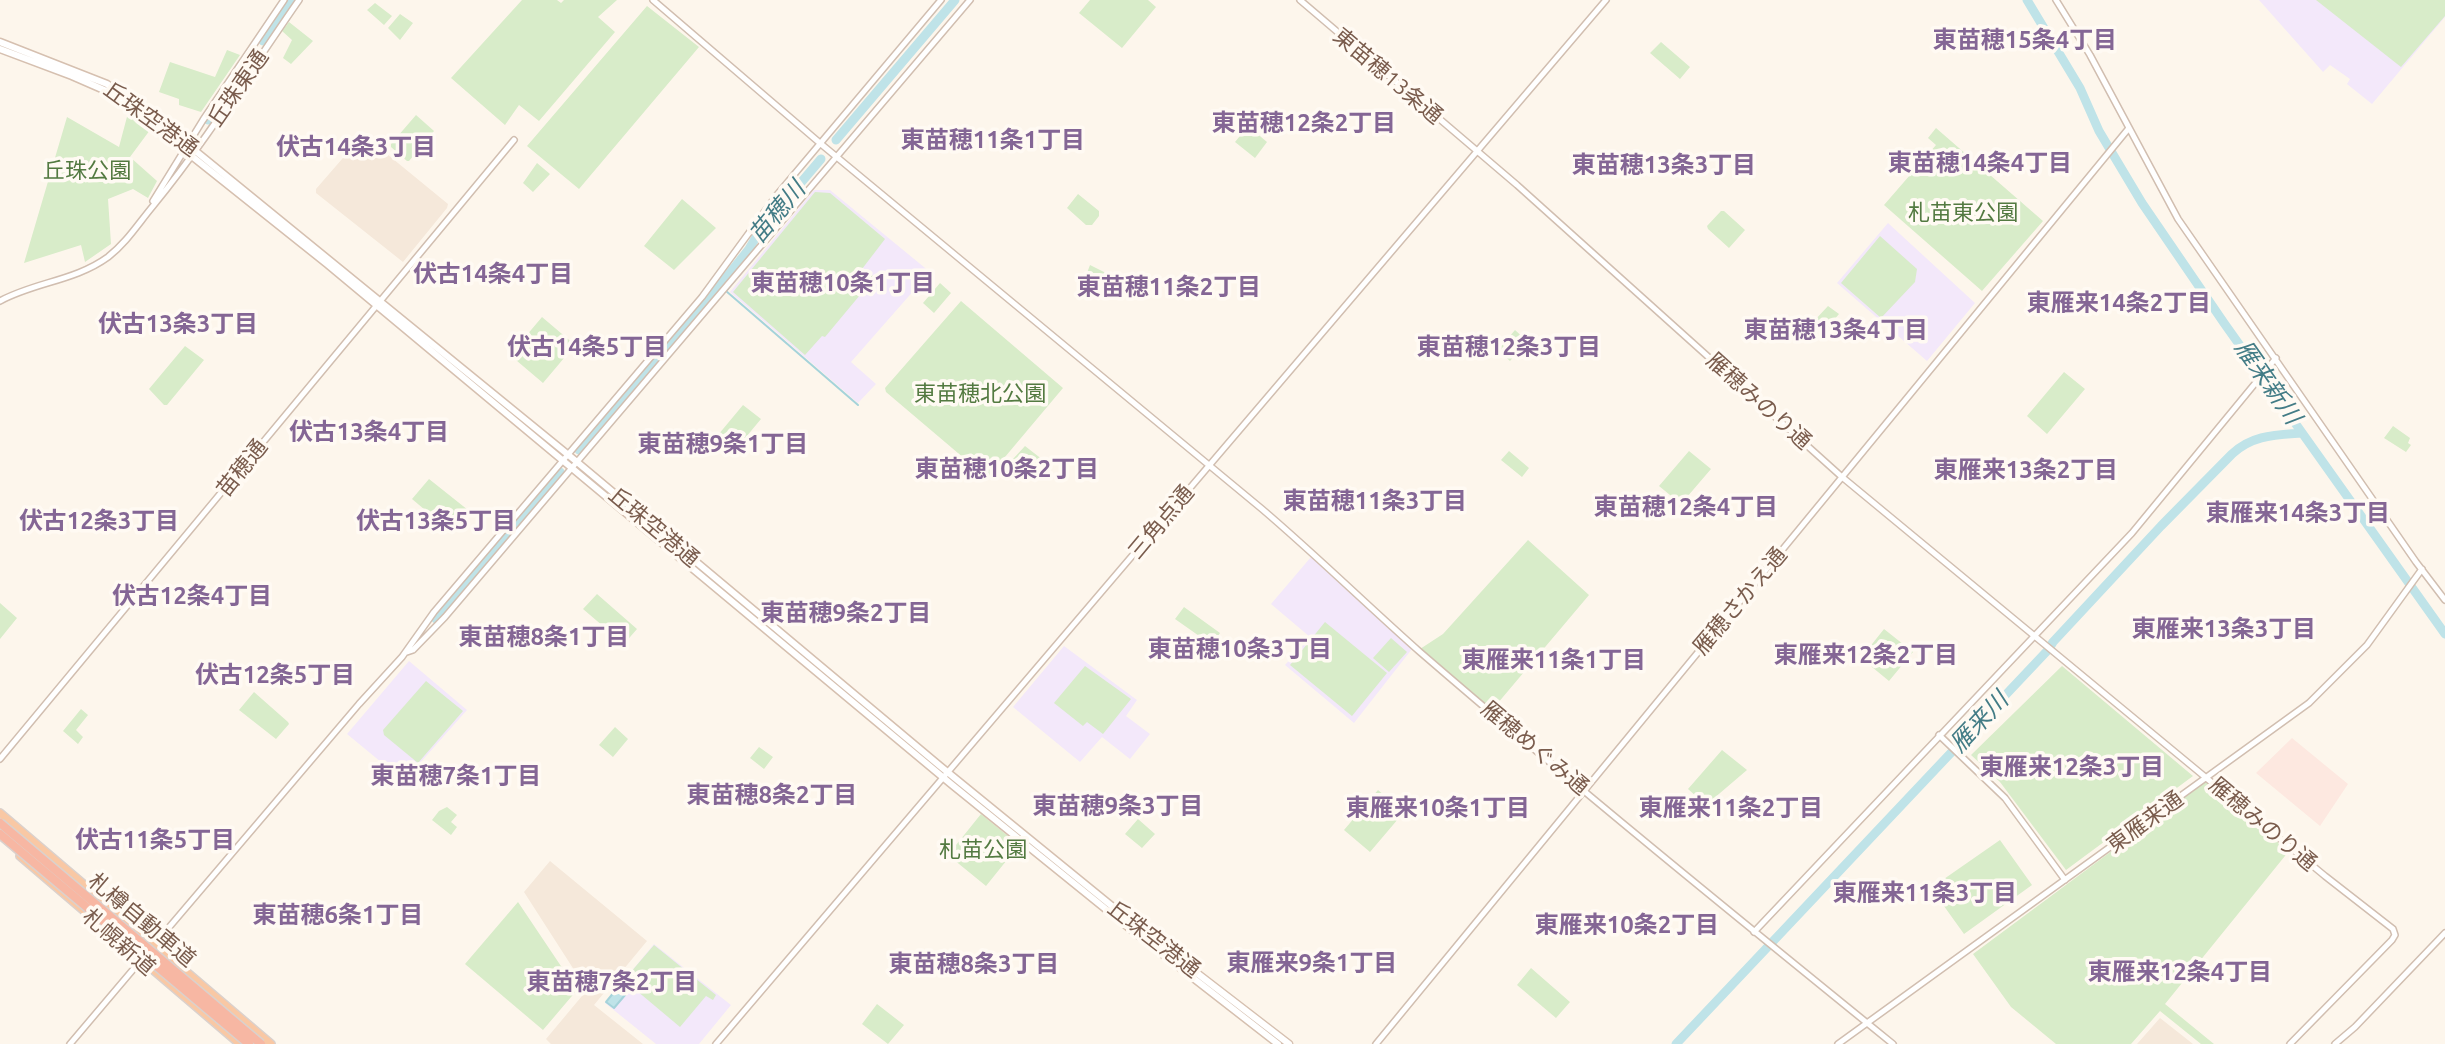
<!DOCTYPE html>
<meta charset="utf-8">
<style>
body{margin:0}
canvas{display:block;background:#fdf6ec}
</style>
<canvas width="2445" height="1044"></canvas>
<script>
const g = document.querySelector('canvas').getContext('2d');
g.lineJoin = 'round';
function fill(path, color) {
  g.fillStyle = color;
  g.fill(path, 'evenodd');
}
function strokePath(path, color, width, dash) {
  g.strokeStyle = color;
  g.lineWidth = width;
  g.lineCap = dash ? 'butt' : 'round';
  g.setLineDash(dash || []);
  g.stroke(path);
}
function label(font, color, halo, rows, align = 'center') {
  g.font = font + ' Ubuntu,"Noto Sans JP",sans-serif';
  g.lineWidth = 7;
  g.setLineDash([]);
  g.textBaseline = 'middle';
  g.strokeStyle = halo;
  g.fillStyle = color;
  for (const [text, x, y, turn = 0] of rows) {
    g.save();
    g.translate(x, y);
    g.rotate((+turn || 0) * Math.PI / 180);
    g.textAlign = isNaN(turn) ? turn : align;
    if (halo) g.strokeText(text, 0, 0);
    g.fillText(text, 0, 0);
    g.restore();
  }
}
fill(new Path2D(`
 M362,136h3l83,68 -1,4 -44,54 -87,-69v-4z
 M550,861l97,80 -53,64 49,39h-92l-5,-5 41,-49 -63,-98z
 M2160,1018l33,26h-56z`), '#f5e8da');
fill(new Path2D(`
 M2292,738l56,46 -28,42 -64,-53z`), '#fde8e0');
fill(new Path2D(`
 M2259,0h186v17l-73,87 -25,-20 3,-5 -20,-14 -7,7z
 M814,190h16l100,82 -79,90 25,22 -18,19 -128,-111z
 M1888,223l87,80 -48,58 -90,-78z
 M1311,557l101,92 -58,74 -69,-58 25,-28 -39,-33z
 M1064,646l73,54 -11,16 24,18 -20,25 -28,-22 -22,25 -67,-55z
 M409,661l58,49 -63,71 -57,-47z
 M654,944l77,61 -32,39h-43l-51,-41z`), '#f3e8fa');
fill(new Path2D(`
 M522,0h35l4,3 3,-3h53l-19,17 17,15 -76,89 -20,-16 -14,20 -54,-47z
 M1090,0h58l8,7 -34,41 -43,-35z
 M2316,0h129v16l-44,51z
 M375,3l17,13 -8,9 -17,-15z
 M647,6l52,41 -120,142 -52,-43z
 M400,14l13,9 -13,17 -12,-12z
 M289,22l24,19 -22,23 -8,-6 9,-18 -10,-9z
 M1661,42l29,25 -10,12 -30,-26z
 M227,50l13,5 -39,57 -22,-7v-6l-20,-7 11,-30 45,15z
 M128,113l22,17 -20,27 27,24 -9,17 -15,-9 -25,10 3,45 -26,18 -4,-17 -57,18 43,-146 52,30z
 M416,115l18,16 -25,30h-2l-16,-14v-3z
 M1248,126l19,16 -12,16 -20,-16z
 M1936,128l107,93 -61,70 -98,-86 52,-60 -8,-7z
 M537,163l13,11 -17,18 -10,-9z
 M815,192l15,1 55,46 -23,30 13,8 -50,60 -3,-1 -17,19 -72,-63z
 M1078,194l21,17v5l-7,9h-6l-19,-17z
 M682,199l34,29 -42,42 -30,-24z
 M1721,211h3l21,19 -16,18 -21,-19 -1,-3z
 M1880,236l37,33 -2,13 -34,36 -40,-35z
 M1090,265l34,17 -4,7 -33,-16z
 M940,283l11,10 -17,20 -11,-10z
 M961,301l102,87 -74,88h-4l-99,-84 -1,-4z
 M1828,306l11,8 -15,18 -10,-9v-2z
 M542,317l33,28 -32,38 -33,-28z
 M1515,330l12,11 -17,20 -12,-11z
 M185,346l19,14 -37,45h-3l-15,-16z
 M2064,372l21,17 -38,45 -20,-18z
 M743,405l18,14 -30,36 -18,-14z
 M2393,426l17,12 -2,5 3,2 -5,7 -22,-14z
 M1025,446l18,14 -12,14 -18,-15z
 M1509,451l20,17 -7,9 -21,-17z
 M1689,451l22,18 -30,35 -22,-18z
 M429,479l39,31v3l-15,18h-3l-38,-32z
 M1528,540l61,55 -97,115 -72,-61 23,-15z
 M597,594l40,35 -13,15 -41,-35z
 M0,603l17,15 -17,21z
 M1184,607l36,26 -8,12 -37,-26z
 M1325,622l62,51 -35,43 -62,-51z
 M1884,629l29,23 -24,29 -28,-23z
 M1391,638l16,14 -18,20 -16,-14z
 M1085,666l46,33 -28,35 -16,-12 -4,4 -29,-23z
 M2062,666l131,110 -127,94 -66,-88 -29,-27z
 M426,681l37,30 -45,52 -34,-28 -1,-5z
 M254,692l34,30 1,2 -13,15 -37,-29z
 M81,709l7,6 -12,15 7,7 -5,7 -15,-13z
 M615,727l13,12 -15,18 -14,-12z
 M759,747l14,10 -9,12 -14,-11z
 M1722,750l25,20 -41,35 -18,-16z
 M2206,781l83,70 -124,153 49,40h-13l-41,-33 -29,33h-75l-45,-37 -38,-53z
 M1378,790l26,22 -34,40 -26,-22z
 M447,807l10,8 -6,7 6,5 -6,8 -19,-15 7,-9z
 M981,814l38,31 -33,41 -38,-31z
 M1138,819l17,15 -13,14 -17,-14z
 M2000,840l32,45 -68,49 -33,-46z
 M518,902l59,88 -34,40 -78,-66z
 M654,945l62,50 -3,5 -7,-4 -26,31 -56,-47z
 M1531,968l39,34 -14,16 -39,-33z
 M877,1004l27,21 -16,19 -26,-20z`), '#d8ecc9');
const water = new Path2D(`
 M623,981l8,7 -17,20 -8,-6z`);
fill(water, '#bfe3e8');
strokePath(water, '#a5d3da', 2);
strokePath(new Path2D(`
 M765,244l-39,47 132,114`), '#a5d3da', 2);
strokePath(new Path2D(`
 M2027,0l53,88 19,43 43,72 82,120 221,311
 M263,41l28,-41
 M208,120l48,-69
 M836,140l119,-140
 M579,450l142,-166 28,-35 10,-17 62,-73
 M436,619l124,-147
 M1676,1044l372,-394 5,-8 108,-116 71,-72c20,-19 43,-19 69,-21`), '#bfe3e8', 9);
const tertiary = new Path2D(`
 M653,0l168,144 441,365c54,46 105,96 158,143 155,134 314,263 473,392
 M1300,0l217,185 325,292 483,399 68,53 2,6 -3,5 -102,104
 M2056,0l34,55 88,164 238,343 29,38
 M153,201l50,-81 81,-120
 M0,301c35,-19 75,-20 108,-44 19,-15 30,-33 45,-51 53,-65 98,-137 146,-206
 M407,652l6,-2 32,-33 525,-617
 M1939,735l66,63 60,82
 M0,759l514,-619
 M1754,932l378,-399 144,-175
 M154,945l205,-241 43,-47 32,-45 268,-315 74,-101 165,-196
 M70,1044l72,-85
 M716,1044l890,-1044
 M1376,1044l753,-916
 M1838,1044l471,-341 58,-58 55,-76
 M2335,1044l20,-17 90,-94`);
const secondary = new Path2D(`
 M0,42l107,42 75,56 395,322 363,304 205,167 144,111
 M0,49l72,27 39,17 33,25 183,146 624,520 183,148 144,112`);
const trunk = new Path2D(`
 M0,813l271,231
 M20,856l220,188`);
strokePath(tertiary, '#d1beb0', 8);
strokePath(secondary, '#d6c0b0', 9);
strokePath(trunk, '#dad1cd', 10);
strokePath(tertiary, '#fff', 5);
strokePath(secondary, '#fff', 6);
strokePath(trunk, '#f9c8a4', 7);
const motorwayBridge = new Path2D(`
 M0,823l261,221
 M0,834l249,210`);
strokePath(motorwayBridge, '#dad1cd', 11, []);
strokePath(motorwayBridge, '#f7b7a3', 8);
label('22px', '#7a5c4d', '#fffaf3', [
 ["東苗穂13条通",1388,76,40],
 ["丘珠東通",238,88,-55],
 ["丘珠空港通",151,119,36],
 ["雁穂みのり通",1759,401,42],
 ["苗穂通",242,468,-51],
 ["三角点通",1161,522,-50],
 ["丘珠空港通",654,527,40],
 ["雁穂さかえ通",1740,601,-50],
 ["雁穂めぐみ通",1535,748,40],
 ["東雁来通",2145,822,-36],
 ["雁穂みのり通",2263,824,40],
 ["札樽自動車道",142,920,40],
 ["丘珠空港通",1154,939,38],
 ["札幌新道",119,942,41]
]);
label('22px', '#537a41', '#fffaf3', [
 ["丘珠公園",87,171],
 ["札苗東公園",1963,213],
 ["東苗穂北公園",980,394],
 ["札苗公園",983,850]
]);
label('bold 24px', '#846695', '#fffaf3', [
 ["東苗穂15条4丁目",2025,40],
 ["東苗穂12条2丁目",1304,123],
 ["東苗穂11条1丁目",993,140],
 ["伏古14条3丁目",356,147],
 ["東苗穂14条4丁目",1980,163],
 ["東苗穂13条3丁目",1664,165],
 ["伏古14条4丁目",493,274],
 ["東苗穂10条1丁目",843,283],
 ["東苗穂11条2丁目",1169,287],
 ["東雁来14条2丁目",2119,303],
 ["伏古13条3丁目",178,324],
 ["東苗穂13条4丁目",1836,330],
 ["伏古14条5丁目",587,347],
 ["東苗穂12条3丁目",1509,347],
 ["伏古13条4丁目",369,432],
 ["東苗穂9条1丁目",723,444],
 ["東苗穂10条2丁目",1007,469],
 ["東雁来13条2丁目",2026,470],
 ["東苗穂11条3丁目",1375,501],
 ["東苗穂12条4丁目",1686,507],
 ["東雁来14条3丁目",2298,513],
 ["伏古12条3丁目",99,521],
 ["伏古13条5丁目",436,521],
 ["伏古12条4丁目",192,596],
 ["東苗穂9条2丁目",846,613],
 ["東雁来13条3丁目",2224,629],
 ["東苗穂8条1丁目",544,637],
 ["東苗穂10条3丁目",1240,649],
 ["東雁来12条2丁目",1866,655],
 ["東雁来11条1丁目",1554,660],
 ["伏古12条5丁目",275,675],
 ["東雁来12条3丁目",2072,767],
 ["東苗穂7条1丁目",456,776],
 ["東苗穂8条2丁目",772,795],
 ["東苗穂9条3丁目",1118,806],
 ["東雁来10条1丁目",1438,808],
 ["東雁来11条2丁目",1731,808],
 ["伏古11条5丁目",155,840],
 ["東雁来11条3丁目",1925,893],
 ["東苗穂6条1丁目",338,915],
 ["東雁来10条2丁目",1627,925],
 ["東雁来9条1丁目",1312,963],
 ["東苗穂8条3丁目",974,964],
 ["東雁来12条4丁目",2180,972],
 ["東苗穂7条2丁目",612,982]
]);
label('italic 24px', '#437c86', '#fffaf3', [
 ["苗穂川",777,212,-50],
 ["雁来新川",2268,382,55],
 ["雁来川",1979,722,-47]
]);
</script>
